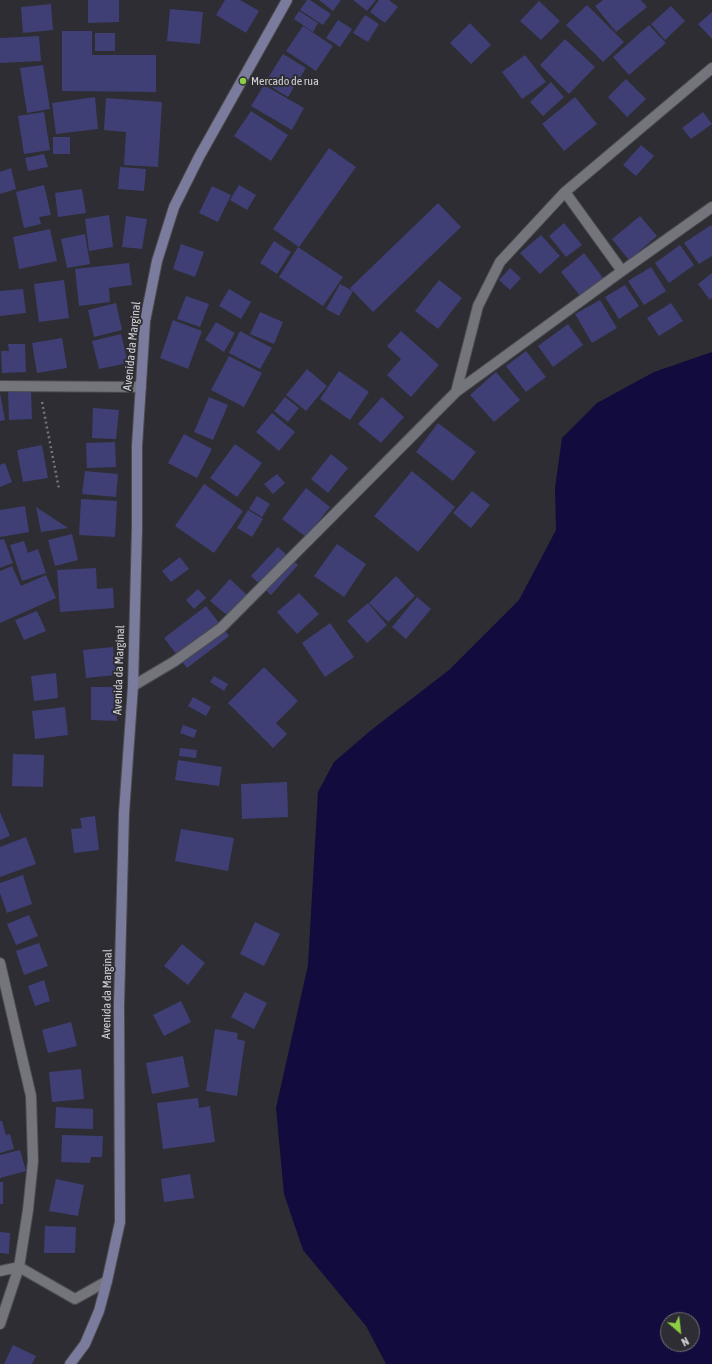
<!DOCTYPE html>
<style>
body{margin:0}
#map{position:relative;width:712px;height:1364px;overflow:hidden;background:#2d2d33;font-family:"Asap Condensed",sans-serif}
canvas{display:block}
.north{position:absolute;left:660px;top:1312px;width:40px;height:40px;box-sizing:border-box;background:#2d2d33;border:1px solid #6f6f74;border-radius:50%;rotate:152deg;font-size:11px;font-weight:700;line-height:16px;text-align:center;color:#d2d2d6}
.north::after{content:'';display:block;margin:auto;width:14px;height:18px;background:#8dce44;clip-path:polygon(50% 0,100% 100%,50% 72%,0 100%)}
</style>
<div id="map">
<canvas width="712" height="1364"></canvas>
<div class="north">N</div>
</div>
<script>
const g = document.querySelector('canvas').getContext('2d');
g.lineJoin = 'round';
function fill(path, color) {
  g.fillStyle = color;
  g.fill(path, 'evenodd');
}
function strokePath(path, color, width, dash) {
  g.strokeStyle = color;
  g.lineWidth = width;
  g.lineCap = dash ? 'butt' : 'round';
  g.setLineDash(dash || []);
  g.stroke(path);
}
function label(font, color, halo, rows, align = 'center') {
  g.font = font + ' "Asap Condensed",sans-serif';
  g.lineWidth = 4;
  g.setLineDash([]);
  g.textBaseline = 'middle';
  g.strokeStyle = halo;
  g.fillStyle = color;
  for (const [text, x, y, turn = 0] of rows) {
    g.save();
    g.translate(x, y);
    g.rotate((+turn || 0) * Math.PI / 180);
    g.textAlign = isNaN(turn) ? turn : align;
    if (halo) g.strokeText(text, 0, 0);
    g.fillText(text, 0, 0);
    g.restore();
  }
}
fill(new Path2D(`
 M712,352v1012h-326l-20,-38 -63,-76 -19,-56 -8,-86 32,-143 10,-173 16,-30 36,-31 79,-61 70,-70 37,-70 -1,-42 7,-50 35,-35 57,-31zM668,1320h24v24h-24z`), '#120b3d');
fill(new Path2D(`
 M88,0h31v22l-31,1z
 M225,0h15l19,11 -13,22 -30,-18z
 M307,0h3l21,14 -8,11 -23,-15z
 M319,0h22l-8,11z
 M353,0h23l-9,11z
 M379,0h10l9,7 -13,16 -15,-11z
 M603,0h38l6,7 -31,25 -21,-26z
 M539,1l21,20 -19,19 -21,-19z
 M51,4l2,26 -30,3 -2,-26z
 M587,5l37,37 -21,20 -37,-37z
 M671,6l14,15 -20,19 -14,-16z
 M170,9l33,3 -3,32 -33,-3z
 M299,11l19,12 -5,9 -19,-13z
 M712,12v27l-14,-15z
 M365,15l14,9 -11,18 -15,-9z
 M338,20l14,9 -12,18 -14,-9z
 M470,23l21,22 -20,19 -21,-21z
 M649,25l17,18 -37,32 -16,-18z
 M303,26l30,20 -17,25 -30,-20z
 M62,31h30v24h64v37l-94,-1z
 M95,33h20v18h-20z
 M39,36l2,25 -41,2v-25z
 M565,39l30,28 -26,27 -29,-29z
 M283,54l23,14 -18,29 -23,-14z
 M525,55l21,27 -24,17 -20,-27z
 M43,65l7,44 -23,4 -7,-45z
 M626,79l20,20 -19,18 -19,-20z
 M551,82l13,15 -21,19 -13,-14z
 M264,85l40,23 -12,22 -41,-24z
 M95,97l3,32 -42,5 -4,-31z
 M575,97l22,27 -33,27 -22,-27z
 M106,98l56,4 -4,65 -34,-2 2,-33 -22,-2z
 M251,111l37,24 -17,26 -37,-25z
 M44,112l6,38 -26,4 -6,-38z
 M703,112l9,12 -21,15 -9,-11z
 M53,137h17v17h-17z
 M641,145l13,11 -18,20 -13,-11z
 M329,148l27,19 -57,80 -26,-18z
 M44,154l4,13 -20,4 -3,-13z
 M120,167l26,2 -2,22 -26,-2z
 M11,168l5,21 -16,5v-22z
 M44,185l7,30 -12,2 2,7 -17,4 -8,-36z
 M239,185l17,10 -9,15 -17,-10z
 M212,186l19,9 -13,27 -19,-9z
 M82,189l4,24 -28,4 -3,-24z
 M438,203l23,24 -88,85 -23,-24z
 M109,215l4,32 -24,4 -4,-32z
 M126,216l21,3 -5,30 -20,-2z
 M640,216l17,20 -28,24 -17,-21z
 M564,223l18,22 -16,12 -17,-21z
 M711,225l1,2v29l-13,8 -15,-21z
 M50,229l7,32 -38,8 -6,-32z
 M85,234l5,30 -23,4 -6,-29z
 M541,235l19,21 -20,18 -20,-21z
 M274,241l17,11 -14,22 -17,-11z
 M181,244l23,8 -9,25 -22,-8z
 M680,245l14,20 -25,18 -14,-20z
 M298,247l45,30 -20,29 -44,-29z
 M584,253l20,26 -23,18 -20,-25z
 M129,263l3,22 -23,3 1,14 -31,4 -4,-37z
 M651,267l15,24 -22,14 -16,-24z
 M510,268l11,10 -11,12 -11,-10z
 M712,273v25l-2,2 -12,-16z
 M64,280l5,38 -30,4 -5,-38z
 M439,280l23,18 -24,31 -23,-18z
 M340,284l13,7 -14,25 -13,-7z
 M625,285l14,21 -20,13 -14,-22z
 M23,289l3,24 -26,3v-25z
 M229,289l22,13 -10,17 -22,-13z
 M186,296l23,8 -9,23 -23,-8z
 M600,300l17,28 -25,15 -17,-29z
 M116,303l6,27 -28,7 -6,-27z
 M671,303l12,18 -24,15 -12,-18z
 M260,312l23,10 -9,22 -24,-10z
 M173,320l29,11 -14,38 -28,-11z
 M216,322l19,11 -11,19 -19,-12z
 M568,324l15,21 -30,22 -15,-21z
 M240,331l32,17 -12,21 -31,-16z
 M401,331l38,34 -28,32 -24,-22 14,-16 -14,-13z
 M121,334l7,29 -29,6 -7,-28z
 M62,338l5,30 -30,5 -5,-30z
 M8,344h17l1,28 -24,1 -1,-22h8z
 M526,351l20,26 -20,15 -20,-26z
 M229,356l33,17 -18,34 -33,-17z
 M307,369l20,17 -21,25 -20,-16z
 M339,371l30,21 -19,28 -30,-21z
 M496,372l24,28 -26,22 -24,-27z
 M31,390l1,29 -23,1 -1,-29z
 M0,393l5,27 -5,1z
 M209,397l19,8 -15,35 -19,-8z
 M285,397l14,11 -11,14 -14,-11z
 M382,397l22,20 -23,26 -23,-19z
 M93,408l26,2 -3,29 -24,-1z
 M272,413l23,19 -16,19 -23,-19z
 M438,423l38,29 -23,29 -37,-29z
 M184,434l28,15 -15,29 -29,-15z
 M115,442l1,25 -29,1 -1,-25z
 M235,444l27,19 -25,34 -27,-19z
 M42,445l6,33 -25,4 -6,-32z
 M331,454l17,14 -20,25 -17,-14z
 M5,463l7,19 -12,5v-22z
 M85,471l33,3 -2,23 -34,-3z
 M412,471l43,36 -37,45 -44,-36z
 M277,474l8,9 -12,11 -9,-10z
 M204,484l39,27 -29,42 -39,-27z
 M306,488l24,19 -24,30 -24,-18z
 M472,491l18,14 -19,23 -18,-15z
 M257,496l13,8 -8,13 -13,-8z
 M81,499l36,2 -2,36 -36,-2z
 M25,506l4,26 -29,5v-27z
 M36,507l32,21 -27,4z
 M248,510l15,9 -11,18 -15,-9z
 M72,534l6,26 -23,6 -7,-26z
 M4,539l9,24 -13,5v-28z
 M24,541l4,12 10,-4 8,24 -24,8 -12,-36z
 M337,544l29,20 -22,33 -30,-21z
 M278,547l20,18 -27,30 -20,-19z
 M180,557l9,12 -18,13 -9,-11z
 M12,566l9,20 25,-11 10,23 -56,25v-52z
 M96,568l1,21 16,-1 1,20 -54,4 -3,-42z
 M396,576l19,20 -27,26 -19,-19z
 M230,579l17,16 -19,21 -18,-15z
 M198,589l8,9 -12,11 -8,-9z
 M299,593l20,21 -22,20 -20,-22z
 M417,597l14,12 -25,30 -14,-12z
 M368,603l19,22 -20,18 -20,-22z
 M206,606l23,30 -42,32 -23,-30z
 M37,611l9,20 -22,9 -9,-20z
 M330,623l24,34 -29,20 -23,-34z
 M113,647l3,28 -30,3 -3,-28z
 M264,667l34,34 -22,22 11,11 -14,14 -45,-45z
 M56,673l2,25 -24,3 -3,-25z
 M214,676l14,8 -4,7 -14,-9z
 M91,687h26v34l-26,-1z
 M193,697l18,10 -5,9 -18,-10z
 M65,707l3,28 -33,4 -3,-28z
 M183,725l14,5 -3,8 -14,-5z
 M180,748l17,2 -1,8 -17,-2z
 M13,754l31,1 -1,32 -31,-1z
 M178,760l44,7 -3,19 -44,-6z
 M287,782l1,35 -46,2 -1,-35z
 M0,812l10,24 -10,4z
 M95,816l4,34 -25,3 -3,-24 11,-1 -2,-10z
 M181,829l53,9 -6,33 -53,-10z
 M26,837l10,27 -36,13v-30z
 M23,875l9,29 -25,9 -7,-20v-10z
 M29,915l9,21 -22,9 -9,-21z
 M255,922l25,12 -16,32 -24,-12z
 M39,943l9,23 -24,9 -8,-24z
 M182,944l23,19 -17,22 -24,-19z
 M44,980l6,21 -15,5 -7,-20z
 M245,992l22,11 -13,26 -23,-12z
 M181,1001l10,21 -27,14 -11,-21z
 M71,1022l6,24 -29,7 -6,-23z
 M215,1029l23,4 -1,6 8,2 -8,55 -31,-5z
 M183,1056l6,31 -37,7 -6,-31z
 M81,1069l3,30 -32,3 -3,-30z
 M198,1098l1,10 11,-2 5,36 -52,7 -6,-46z
 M56,1107l37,2v20l-38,-1z
 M0,1121h2l4,14 4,-1 4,15 -14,4z
 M62,1135l41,1 -1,21h-11l-1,6 -29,-1z
 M20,1150l6,21 -26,7v-23z
 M190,1174l4,24 -30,4 -3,-23z
 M56,1179l28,6 -6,31 -29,-5z
 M0,1182h3v22h-3z
 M45,1226l31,1 -1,26h-31z
 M0,1232l10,1 -1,21 -9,-1z
 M13,1345l23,11 -4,8h-28z`), '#3f3f75');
const street = new Path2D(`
 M565,192l57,79
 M0,386l141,1
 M456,392l22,-86 22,-44 65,-70 147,-124
 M133,686l42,-25 46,-33 235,-236 166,-121 90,-64
 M0,963l31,133 2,65 -5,49 -9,57 -19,57
 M0,1271l19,-4 56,32 32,-18`);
const secondary = new Path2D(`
 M70,1364l15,-20 14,-33 8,-30 13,-59 -1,-217 5,-192 9,-127 4,-157v-83l8,-125 12,-60 17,-54 25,-50 88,-157`);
strokePath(street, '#4a4a4f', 12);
strokePath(secondary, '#4a4a4f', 12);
strokePath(new Path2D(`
 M42,402l17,87`), '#747479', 2.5, [2, 3]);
strokePath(street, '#74757c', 10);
strokePath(secondary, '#7b7c9d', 10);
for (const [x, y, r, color] of [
 [243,81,4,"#8dce44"]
]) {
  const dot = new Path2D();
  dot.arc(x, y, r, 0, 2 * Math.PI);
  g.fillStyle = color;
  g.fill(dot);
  strokePath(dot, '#2d2d33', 1.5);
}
label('12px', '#d2d2d6', '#2d2d33', [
 ["Mercado de rua",251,81]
], 'left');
label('12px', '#d2d2d6', '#2d2d33', [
 ["Avenida da Marginal",132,346,-84],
 ["Avenida da Marginal",119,670,-88],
 ["Avenida da Marginal",107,994,-89]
]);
</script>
